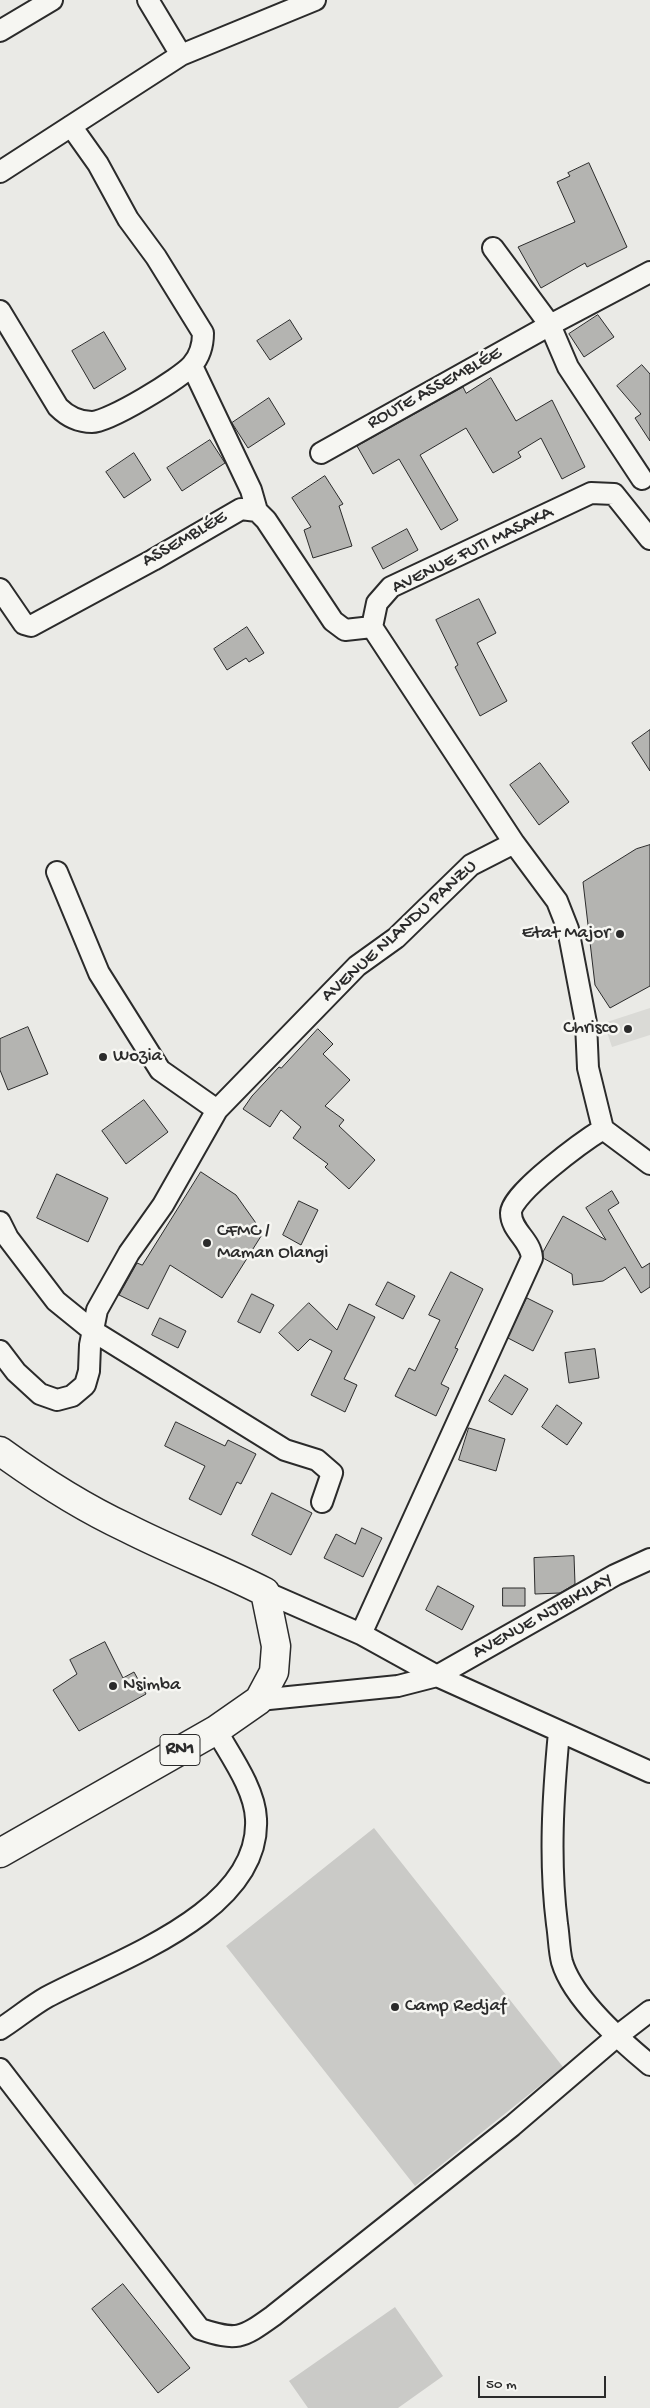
<!DOCTYPE html>
<meta charset="utf-8">
<style>
body{margin:0}
#map{position:relative;width:650px;height:2408px;overflow:hidden;background:#eaeae6;font-family:"Gochi Hand",sans-serif}
canvas{display:block}
.scale{position:absolute;left:478px;top:2376px;width:128px;height:22px;box-sizing:border-box;border:2px solid #2b2b2b;border-top:0;padding-left:6px;font-size:15px;line-height:18px;white-space:nowrap;color:#2b2b2b;-webkit-text-stroke:4px #f6f6f2;paint-order:stroke}
</style>
<div id="map">
<canvas width="650" height="2408"></canvas>
<div class="scale">50 m</div>
</div>
<script>
const g = document.querySelector('canvas').getContext('2d');
g.lineJoin = 'round';
function fill(path, color) {
  g.fillStyle = color;
  g.fill(path, 'evenodd');
}
function strokePath(path, color, width, dash) {
  g.strokeStyle = color;
  g.lineWidth = width;
  g.lineCap = dash ? 'butt' : 'round';
  g.setLineDash(dash || []);
  g.stroke(path);
}
function label(font, color, halo, rows, align = 'center') {
  g.font = font + ' "Gochi Hand",sans-serif';
  g.lineWidth = 5;
  g.setLineDash([]);
  g.textBaseline = 'middle';
  g.strokeStyle = halo;
  g.fillStyle = color;
  for (const [text, x, y, turn = 0] of rows) {
    g.save();
    g.translate(x, y);
    g.rotate((+turn || 0) * Math.PI / 180);
    g.textAlign = isNaN(turn) ? turn : align;
    if (halo) g.strokeText(text, 0, 0);
    g.fillText(text, 0, 0);
    g.restore();
  }
}
fill(new Path2D(`
 M650,1008v27l-38,12 -8,-24z`), '#dadad6');
fill(new Path2D(`
 M374,1828l189,239 -148,119 -189,-240z
 M395,2307l48,69 -45,32h-90l-19,-27z`), '#cacac7');
const building = new Path2D(`
 M589,163l38,84 -40,20 -2,-4 -44,25 -23,-41 57,-25 -18,-40 13,-6 -2,-3z
 M598,315l16,22 -30,20 -15,-23z
 M290,320l12,19 -32,21 -13,-19z
 M104,332l22,37 -32,20 -22,-38z
 M642,365l8,9v67l-15,-23 6,-4 -24,-28z
 M491,378l25,43 36,-21 33,67 -23,12 -21,-41 -23,14 3,5 -28,16 -27,-45 -46,27 38,65 -17,10 -42,-71 -26,15 -16,-28 106,-59 3,6z
 M269,398l16,26 -37,24 -16,-25z
 M210,440l15,23 -43,28 -15,-23z
 M134,453l17,27 -27,18 -18,-26z
 M325,476l18,28 -4,2 13,40 -39,12 -9,-28 7,-3 -19,-29z
 M407,529l11,21 -35,19 -11,-21z
 M479,599l17,34 -19,10 30,58 -27,15 -25,-49 3,-2 -22,-45z
 M247,627l17,26 -15,9 -3,-4 -19,12 -13,-21z
 M650,730v41l-18,-28z
 M540,763l29,39 -30,23 -29,-40z
 M650,845v141l-40,22 -15,-23 -12,-103 53,-33z
 M28,1027l20,47 -40,16 -8,-20v-31z
 M318,1029l15,15 -10,10 27,26 -25,26 19,14 -5,6 36,34 -26,29 -24,-22 3,-3 -35,-26 8,-11 -20,-17 -11,17 -27,-18 9,-13 27,-29 2,1z
 M144,1100l24,32 -42,32 -24,-33z
 M201,1172l35,23 27,38 -41,65 -52,-33 -22,44 -29,-14 18,-32 5,2z
 M57,1174l51,24 -20,44 -51,-24z
 M612,1191l7,12 -11,7 34,58 8,-5v24l-9,6 -16,-26 -22,14 -30,4 -1,-11 -29,-16v-6l20,-36 43,24 -20,-32z
 M299,1201l19,9 -17,35 -18,-10z
 M451,1272l32,17 -28,59 3,1 -17,35 8,4 -13,28 -41,-20 14,-28 6,3 25,-51 -11,-5z
 M388,1282l27,14 -12,23 -27,-14z
 M252,1294l22,11 -14,28 -22,-11z
 M527,1298l26,13 -20,40 -25,-13z
 M309,1303l28,27 12,-26 26,13 -31,62 13,6 -12,27 -34,-17 21,-44 -22,-12 -12,12 -19,-18z
 M160,1318l26,13 -8,17 -26,-13z
 M595,1349l4,29 -30,5 -4,-30z
 M505,1375l23,14 -16,26 -23,-14z
 M557,1405l25,18 -15,22 -25,-18z
 M176,1422l49,24 3,-6 28,14 -15,30 -4,-2 -16,33 -32,-16 16,-33 -40,-20z
 M469,1428l36,11 -9,32 -37,-11z
 M272,1493l40,20 -21,42 -39,-20z
 M362,1528l20,10 -19,39 -39,-19 12,-24 19,10z
 M574,1556l1,28 -15,9 -25,1 -1,-36z
 M438,1586l36,20 -12,24 -36,-20z
 M503,1588h22v18h-22z
 M105,1642l18,36 11,-6 12,22 -67,37 -26,-41 24,-16 -7,-14z
 M123,2284l67,84 -32,25 -66,-84z`);
fill(building, '#b4b4b1');
strokePath(building, '#2b2b2b', 1);
const minor = new Path2D(`
 M148,0l33,55
 M0,31l52,-31
 M0,172l181,-117 134,-55
 M0,311l58,96c9,9 21,15 34,15 17,0 89,-44 100,-57 8,-9 11,-20 11,-32l-47,-76 -28,-38 -30,-55 -27,-38
 M192,366l59,124 6,21
 M321,453l229,-128 -57,-77
 M642,479l-74,-112 -18,-42 100,-53
 M0,589l24,35 7,2 122,-66 88,-51 16,2 9,9 67,101 12,9 27,-3
 M514,843l-142,-216 5,-24 14,-16 200,-94 23,1 36,45
 M57,872l42,101 61,97 57,40
 M0,1222l8,16 48,63 37,30 192,119 32,10 15,13 -10,29
 M0,1351l16,21 24,22 17,6 15,-4 13,-11 4,-14 1,-26 7,-35 32,-57 34,-48 54,-95 140,-144 39,-28 75,-73 43,-22 43,58 11,28 18,94 2,45 15,61 47,35
 M265,1592l96,42 76,42 213,96
 M361,1634l171,-376c-1,-18 -21,-27 -21,-45 -1,-19 74,-73 92,-84
 M259,1700l139,-14 39,-10 178,-101 35,-16
 M559,1732c-6,64 -10,128 -2,192 2,12 2,27 5,38 11,37 59,79 88,103
 M0,2029c16,-10 31,-23 47,-32 67,-36 214,-84 209,-178 -1,-30 -26,-64 -40,-89
 M0,2069l200,260c37,12 41,10 73,-13l239,-190 104,-89 34,-26`);
const trunk = new Path2D(`
 M0,1451c40,29 82,56 127,77 45,23 93,41 138,64l11,54 -2,26 -15,28 -43,30 -216,123`);
strokePath(minor, '#2b2b2b', 24);
strokePath(trunk, '#2b2b2b', 31);
strokePath(minor, '#f6f6f2', 20);
strokePath(trunk, '#f6f6f2', 28);
for (const [x, y, r, color] of [
 [620,934,5,"#2b2b2b"],
 [628,1029,5,"#2b2b2b"],
 [103,1057,5,"#2b2b2b"],
 [207,1243,5,"#2b2b2b"],
 [113,1686,5,"#2b2b2b"],
 [395,2007,5,"#2b2b2b"]
]) {
  const dot = new Path2D();
  dot.arc(x, y, r, 0, 2 * Math.PI);
  g.fillStyle = color;
  g.fill(dot);
  strokePath(dot, '#f6f6f2', 2);
}
for (const [x, y, w] of [
 [180,1750,40]
]) {
  const box = new Path2D();
  box.roundRect(x - w / 2, y - 15.5, w, 31, 4);
  g.fillStyle = '#f6f6f2';
  g.fill(box);
  strokePath(box, '#2b2b2b', 1);
}
label('bold 18px', '#2b2b2b', null, [
 ["RN1",180,1750]
]);
label('19px', '#2b2b2b', '#f6f6f2', [
 ["ROUTE ASSEMBLÉE",435,389,-29],
 ["ASSEMBLÉE",185,540,-30],
 ["AVENUE FUTI MASAKA",473,551,-26],
 ["AVENUE NLANDU PANZU",400,932,-42],
 ["AVENUE NJIBIKILAY",543,1617,-29]
]);
label('19px', '#2b2b2b', '#f6f6f2', [
 ["Etat Major",610,934,"right"],
 ["Chrisco",618,1029,"right"],
 ["Wozia",113,1057],
 ["CFMC /",217,1232],
 ["Maman Olangi",217,1254],
 ["Nsimba",123,1686],
 ["Camp Redjaf",405,2007]
], 'left');
</script>
